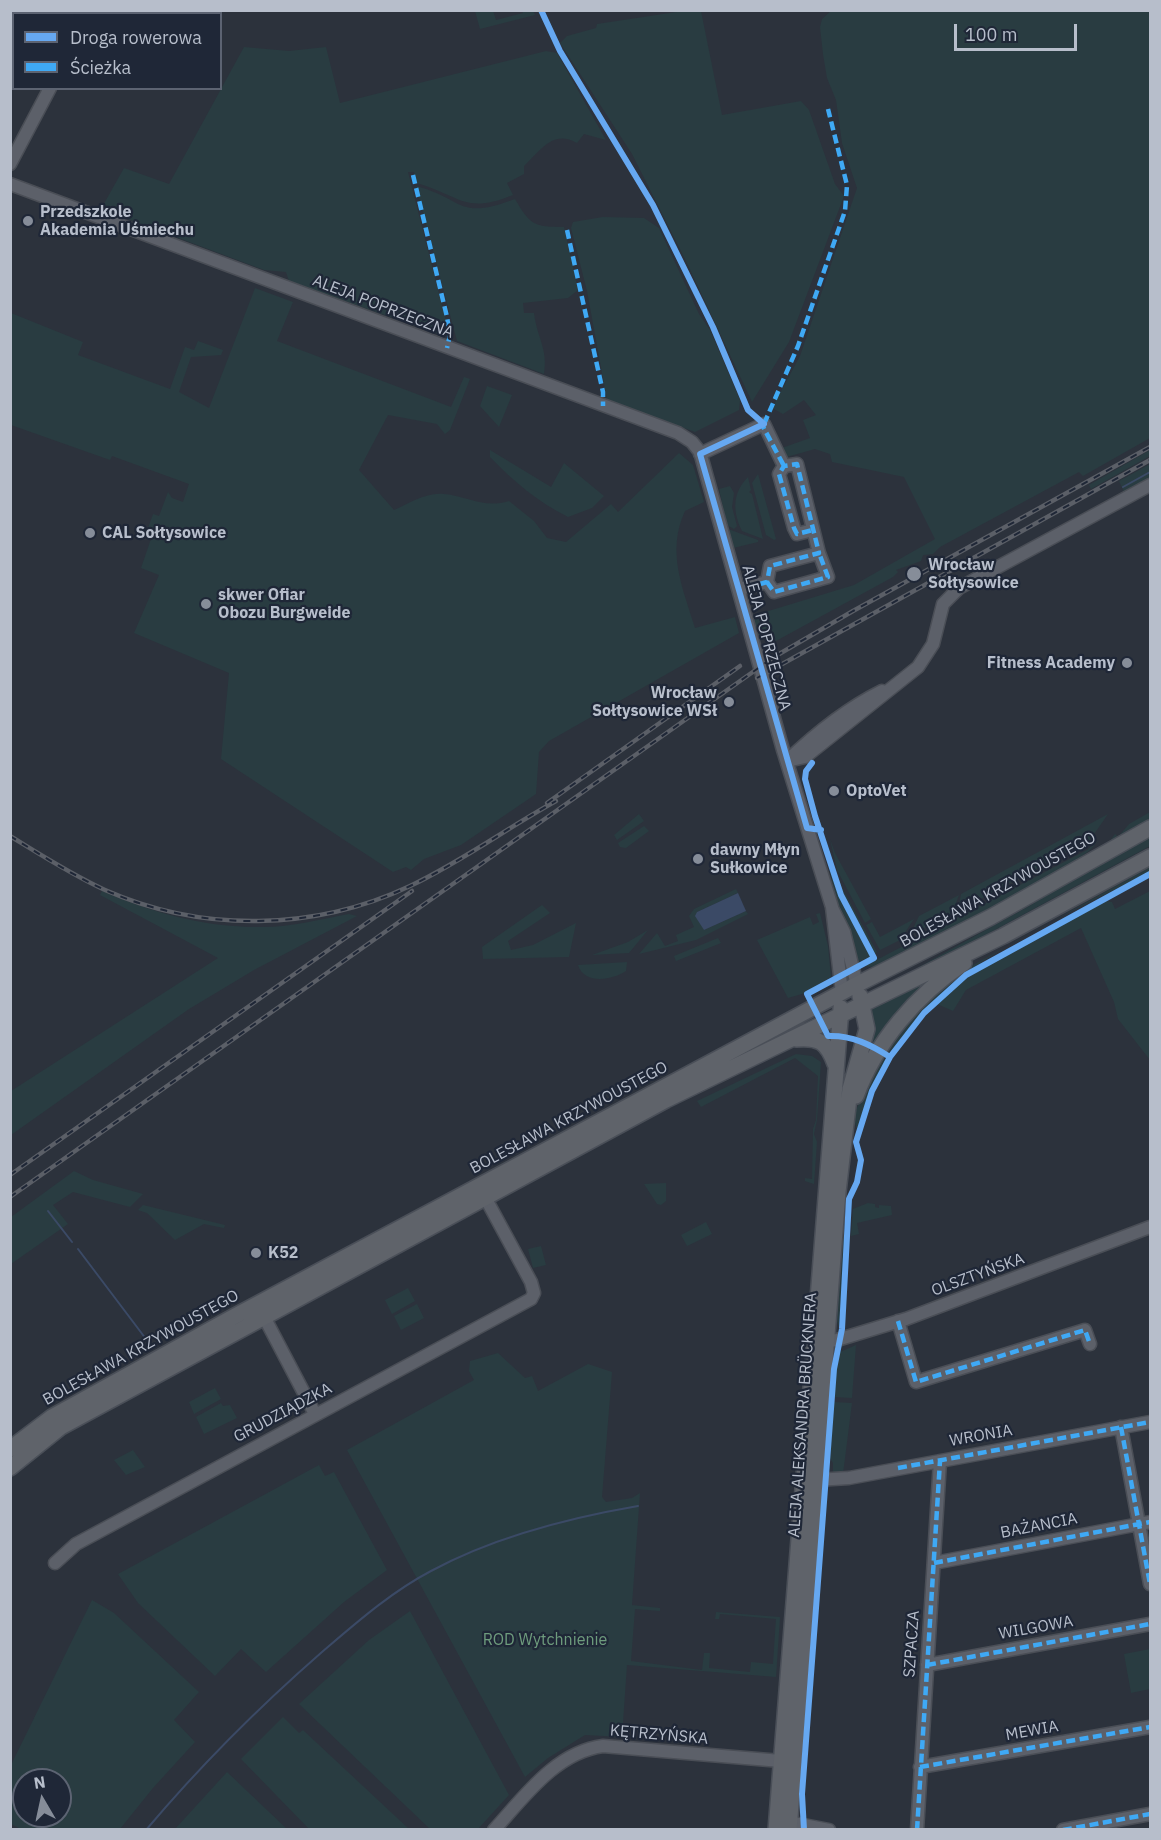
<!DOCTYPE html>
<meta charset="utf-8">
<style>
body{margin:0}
#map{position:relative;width:1161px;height:1840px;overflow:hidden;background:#2c323c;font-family:"IBM Plex Sans",sans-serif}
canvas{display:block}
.frame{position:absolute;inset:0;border:12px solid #b7becb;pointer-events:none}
.legend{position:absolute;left:12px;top:12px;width:210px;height:78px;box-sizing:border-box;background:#1f2737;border:2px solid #5c6372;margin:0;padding:8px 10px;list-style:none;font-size:18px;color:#b7becb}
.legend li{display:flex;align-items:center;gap:12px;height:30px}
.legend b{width:30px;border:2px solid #5c6372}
.north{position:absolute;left:12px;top:1768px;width:60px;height:60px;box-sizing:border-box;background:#1f2737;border:2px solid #5c6372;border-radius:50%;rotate:351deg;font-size:16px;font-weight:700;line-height:24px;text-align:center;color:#b7becb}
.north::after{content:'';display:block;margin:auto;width:21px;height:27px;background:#868d99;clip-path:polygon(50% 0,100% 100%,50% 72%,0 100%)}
.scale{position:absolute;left:954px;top:24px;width:123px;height:27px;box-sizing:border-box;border:3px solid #b7becb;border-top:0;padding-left:8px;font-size:18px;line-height:21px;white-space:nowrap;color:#b7becb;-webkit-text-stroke:4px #1f2737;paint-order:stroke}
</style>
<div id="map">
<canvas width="1161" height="1840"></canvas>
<div class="frame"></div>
<ul class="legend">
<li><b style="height:8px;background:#66a8f1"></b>Droga rowerowa</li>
<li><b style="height:8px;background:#3fa9f5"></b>Ścieżka</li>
</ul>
<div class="north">N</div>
<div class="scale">100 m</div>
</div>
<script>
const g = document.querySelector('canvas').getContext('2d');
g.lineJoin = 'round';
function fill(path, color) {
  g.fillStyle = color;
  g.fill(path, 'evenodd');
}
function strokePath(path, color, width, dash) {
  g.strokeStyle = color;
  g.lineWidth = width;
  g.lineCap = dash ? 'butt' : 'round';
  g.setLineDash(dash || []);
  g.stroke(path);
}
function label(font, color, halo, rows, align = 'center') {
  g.font = font + ' "IBM Plex Sans",sans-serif';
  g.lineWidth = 4.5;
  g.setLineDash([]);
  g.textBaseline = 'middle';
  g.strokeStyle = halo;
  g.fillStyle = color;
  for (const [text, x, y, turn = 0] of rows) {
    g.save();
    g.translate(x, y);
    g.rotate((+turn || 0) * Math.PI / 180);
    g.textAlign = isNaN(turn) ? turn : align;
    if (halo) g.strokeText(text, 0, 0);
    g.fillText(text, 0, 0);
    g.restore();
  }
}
fill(new Path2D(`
 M832,10l318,1v427l-67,38 -4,-4 -139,75 -7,7 -10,1 -2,6 -25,9 2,2 -5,5 -117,64 -5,-5 -11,4 -8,-24 102,-31 81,-46 -31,-62 -72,-15 -2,-8 -15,-5 -32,9 -4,-9 31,-11 -7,-18 13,-5 -12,-15 -21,14 -11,-6 28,-52 57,-168 -15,-45 -6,-43 -9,-22 -4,-24 -3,-27 2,-8z
 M475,11h18l3,9 27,-7 -1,-2h11l2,4 -55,14z
 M683,11h18l21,104 79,-14 8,9 26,74 9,12 -55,146 -37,60 -66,-141 -54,-107 -72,-111 7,-7 29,-8 1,-4z
 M244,47l45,4 37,-4 14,56 206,-52 11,2 49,87 -22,-6 -7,9c-24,-14 -36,7 -53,23v8l-17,9 6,12c-49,20 -53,0 -97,-12l-2,-11h-6l39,153 -6,10 -152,-54 -3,-9 -22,-2 -163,-61 23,-41 45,16z
 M416,186c49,13 41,35 99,13 15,26 19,28 49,28l14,63 -10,8 -45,5 1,10h10c3,25 14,35 10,61l-87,-33z
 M603,217l41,1 15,10 40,86 11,16 30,70 -1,10 -44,22 -88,-32 -20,-109 -16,-63 2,-6z
 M255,288l38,14 -16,39 174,66 13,-30 6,2 -20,51 -5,4 -8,-10 -49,-9 -29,55 35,40c16,-7 32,-18 50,-16 23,2 40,15 65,7l25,20 13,17 19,4 45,-38 7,8 61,-59 14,12 11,37 -19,9c-19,41 -2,77 10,117l40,-11 4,16 -190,108 -10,11 -3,42 -75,51 -37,14 -13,11 -5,-3 -13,5 -172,-113 8,-86 -95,-40 25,-58 -18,-7 13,-38 -6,-2 5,-14 6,2 9,-24 4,6 11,4 6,-18 -77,-28 -2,4 -99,-35v-112l72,29 -5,13 92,34 15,-42 9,3 4,-9 25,9 -2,5 -30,2 -12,35 30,16z
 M487,386l25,9 -13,32 -19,-21z
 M490,450l61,37 13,-24 40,33 -12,12 -24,9c-30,-15 -55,-36 -78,-60z
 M1150,450v6l-59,33 -2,-4z
 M1150,464v14l-26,14 -5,-11z
 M758,474l18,65 -2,1 -8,-5 -14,-52z
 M748,477l3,13 -2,2 3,2 11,45 -21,-8c-11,-22 -8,-40 6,-54z
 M730,486l4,7 -2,14 5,19 -3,3 -7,-4 -8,-36z
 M728,529l30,11v2l-25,6z
 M1150,812v10l-42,22 7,-10 3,3 11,-13z
 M639,814l5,7 -27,19 -3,-5z
 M1108,814l-18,26 -132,71 3,-17z
 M644,826l5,5 -23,17 -6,-1 -2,-4z
 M1150,835v11l-270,146 -8,1 159,-88 56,-36z
 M830,839l5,14 36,66 -6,4 -28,-53z
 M823,840l17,57 31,59 -12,6 -22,-58z
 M1099,840l-10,11 -21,15 -183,98 -13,3 -7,-1 222,-116z
 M1150,867v4c-59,32 -135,65 -188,105 -28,21 -51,49 -72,76l-5,-3 28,-36 44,-39z
 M838,881l2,3 37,68 -4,2z
 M736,889l2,4 -41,19 7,18 42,-19 2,3 -52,26 -57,14 18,-21 8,13 13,-5 -2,-6 18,-8 -5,-11 5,-7z
 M102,891c51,22 104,37 161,36 29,0 58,-8 86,-13l8,2 -103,54 -65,39 -178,126v-44l207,-133 -118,-63z
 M1150,891v169l-32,-41 -4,-17 -33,-74 -115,62 -13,21 -16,-7 26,-23 33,-21 110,-59 6,1 3,7z
 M959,895l-7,19 -42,21 9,-19z
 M542,905l8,8 -42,28 3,9 22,-5 43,-22 -7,34 -86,2 -1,-12z
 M820,913l8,33 3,31 -29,17 -14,4 -31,-58 53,-23 3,8 6,-3 -3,-8z
 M914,919l-14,21 -20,10 -14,-25 6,-3 8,15z
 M648,930l-19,23 -37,2 36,-13z
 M718,938l3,5 -45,18 -2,-5z
 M627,962l-1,9c-13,9 -42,14 -48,-6z
 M945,968l-68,77 -6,-5 -2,-31z
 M796,1054l16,2 9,6 -4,58 -3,14 3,8 -3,42 -9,-3v-3l7,1 1,-50 3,-9 2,-44 -23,-18 -94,49 -4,-6z
 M880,1057l6,4 -16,31 -13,37 -3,-9 2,-10z
 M74,1171l19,9 50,14 -13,13 -57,-15 -20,13 15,19 -57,40v-47z
 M666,1183v18l-5,4 -4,-1 -13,-20z
 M868,1203l7,1v3l4,1v-3l12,1 1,9 -35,8 2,11 -8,2 2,-27z
 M143,1205l82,20 -1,3 -20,-4 -29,16 -28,-27 -9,-3z
 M706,1222l6,12 -25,12 -6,-11z
 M843,1236l3,1 -7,89 -3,-6z
 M541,1246l5,19 -13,3 -5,-19z
 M408,1288l7,13 -23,13 -7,-14z
 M417,1304l7,14 -23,12 -7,-14z
 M856,1345l-4,53 -18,-1 4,-44z
 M498,1353l27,25 7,-2 6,15 50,-27 24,8 -10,125 4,5 26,-4 8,-5 -8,112 28,3v3l-25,-2 -4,52 71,9 2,-17h6l-1,15 41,4 1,-10 22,2 3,-45 -56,-5 -1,5h-4l1,-7 64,5 -4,60 -149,-12 -5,72 -37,-2 -37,23 -23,19 -178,-327 127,-70 -5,-9 1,-10z
 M215,1388l6,11 -27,15 -5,-12z
 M834,1402l18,1 -9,71 -10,-1v-10l-3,-5z
 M221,1403l2,3 7,-1 7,13 -33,16 -8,-17z
 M133,1450l12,17 -19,8 -12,-15z
 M319,1465l6,11 9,-4 53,98 -43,32 -78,70 -25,-23 -26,27 -77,-73 -20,-29z
 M92,1600l22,13 85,79 -25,28 21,22 -42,46 -33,41h-99l-10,-5v-59zM24,1780h36v36h-36z
 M410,1611l99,184 -31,34h-48l-131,-125 70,-64z
 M1150,1649v40l-19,4 -7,-39z
 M283,1717l16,16 4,-3 106,99h-100l-68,-70z
 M227,1772l60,57h-112z`), '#293c41');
fill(new Path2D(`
 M738,893l8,18 -42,19 -9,-14 2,-4z`), '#3b4a66');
strokePath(new Path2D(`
 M1123,487l27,-15
 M48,1211l24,31
 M78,1249l68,90
 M146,1830c54,-64 113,-123 176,-178 34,-29 69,-60 109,-81 63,-34 137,-53 207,-65`), '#3b4a66', 2);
const minor = new Path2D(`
 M94,14l3,-4
 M10,164l40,-76
 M10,184l668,249 14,9 8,10 83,298 49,157 10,86
 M700,454l64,-30 20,42
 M767,582l7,10 54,-15 -9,-24
 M739,589l28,-7 3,-16 49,-13 -22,-89 -13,2 -5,8 15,54 3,6 16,-4
 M787,761l18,-4 113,-90 15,-23 10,-40 16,-16 191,-103
 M787,761c28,-27 59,-52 95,-70
 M832,908l12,24 13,53
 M260,1309l55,105
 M898,1321l18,61 169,-52 5,14
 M818,1342l19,-2 69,-21 244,-92
 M1121,1427l29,157
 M816,1480l33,-2 301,-56
 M55,1563l21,-19 455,-245 3,-6 -3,-11 -45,-83
 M934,1563l216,-41
 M927,1665l223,-41
 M920,1767l230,-40
 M783,1821l46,9
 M494,1830c30,-33 62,-78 109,-84l178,15
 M917,1830l23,-369
 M1063,1830l87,-16`);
const major = new Path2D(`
 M796,1039c23,-2 31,3 39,25
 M856,1096c20,-54 60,-101 108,-133
 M10,1449l42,-32 183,-101 617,-329 139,-70 159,-89
 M10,1468l51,-41 605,-327 337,-164 147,-79
 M776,1830l65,-822
 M789,1830l49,-638 12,-103 17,-60 -7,-33`);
strokePath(minor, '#4a4e56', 15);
strokePath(major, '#4a4f58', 18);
strokePath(minor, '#5c6069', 12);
strokePath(major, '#5f636a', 15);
const rail = new Path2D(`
 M757,678l393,-218
 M547,803l193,-137
 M10,836c31,19 62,39 95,54 97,43 210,41 305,-4 51,-24 97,-58 146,-85
 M10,1175l402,-284
 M10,1197l764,-540 79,-46 297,-164`);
strokePath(rail, '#5b5f67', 4.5);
strokePath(rail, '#1f2737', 2, [7]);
strokePath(new Path2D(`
 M413,175l34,142 3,18 -3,13
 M567,230l36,162v14
 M760,421l24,45
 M764,424l34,-78 47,-135 2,-26 -19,-76
 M767,582l7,10 54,-15 -9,-24
 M760,584l7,-2 3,-16 49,-13 -22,-89 -13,2 -5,8 15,54 3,6 16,-4
 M898,1321l18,61 169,-52 5,14
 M1121,1427l29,157
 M898,1468l252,-46
 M934,1563l216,-41
 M927,1665l223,-41
 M920,1767l230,-40
 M917,1830l23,-369
 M1063,1830l87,-16`), '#3fa9f5', 4.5, [9, 4.5]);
strokePath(new Path2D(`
 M541,10l19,41 93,154 60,122 35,83 16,14 -64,30 107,374 14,2
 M812,763l-6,8 -1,8 10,37 26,79 33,63 -67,36 21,42c24,-1 43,9 62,21
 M804,1830l-2,-36 32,-425 8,-40 7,-130 8,-17 4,-22 -5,-18 16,-51 18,-34 34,-44 42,-38 184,-101`), '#66a8f1', 6);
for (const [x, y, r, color] of [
 [28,221,6,"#868d99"],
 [90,533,6,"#868d99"],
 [914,574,8,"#868d99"],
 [206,604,6,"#868d99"],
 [1127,663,6,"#868d99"],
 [729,702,6,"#868d99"],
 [834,791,6,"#868d99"],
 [698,859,6,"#868d99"],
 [256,1253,6,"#868d99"]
]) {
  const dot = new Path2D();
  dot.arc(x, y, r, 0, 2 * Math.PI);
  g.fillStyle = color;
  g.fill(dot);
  strokePath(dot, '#1f2737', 2);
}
label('bold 16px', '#b7becb', '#1f2737', [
 ["Przedszkole",40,212],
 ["Akademia Uśmiechu",40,230],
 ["CAL Sołtysowice",102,533],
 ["Wrocław",928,565],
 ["Sołtysowice",928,583],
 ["skwer Ofiar",218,595],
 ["Obozu Burgweide",218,613],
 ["Fitness Academy",1115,663,"right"],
 ["Wrocław",717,693,"right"],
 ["Sołtysowice WSł",717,711,"right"],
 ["OptoVet",846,791],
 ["dawny Młyn",710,850],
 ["Sułkowice",710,868],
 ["K52",268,1253]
], 'left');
label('16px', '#b7becb', '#1f2737', [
 ["ALEJA POPRZECZNA",383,307,21],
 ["ALEJA POPRZECZNA",766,638,75],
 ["BOLESŁAWA KRZYWOUSTEGO",998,890,-29],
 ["BOLESŁAWA KRZYWOUSTEGO",569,1118,-28],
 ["OLSZTYŃSKA",978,1275,-20],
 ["BOLESŁAWA KRZYWOUSTEGO",141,1348,-29],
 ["GRUDZIĄDZKA",283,1413,-28],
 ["ALEJA ALEKSANDRA BRÜCKNERA",803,1415,-86],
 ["WRONIA",981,1436,-10],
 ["BAŻANCIA",1039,1526,-11],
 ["WILGOWA",1036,1628,-10],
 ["SZPACZA",912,1644,-86],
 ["MEWIA",1032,1731,-10],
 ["KĘTRZYŃSKA",659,1735,5]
]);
label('16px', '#6e9c7d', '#1f2737', [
 ["ROD Wytchnienie",545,1640]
]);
</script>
